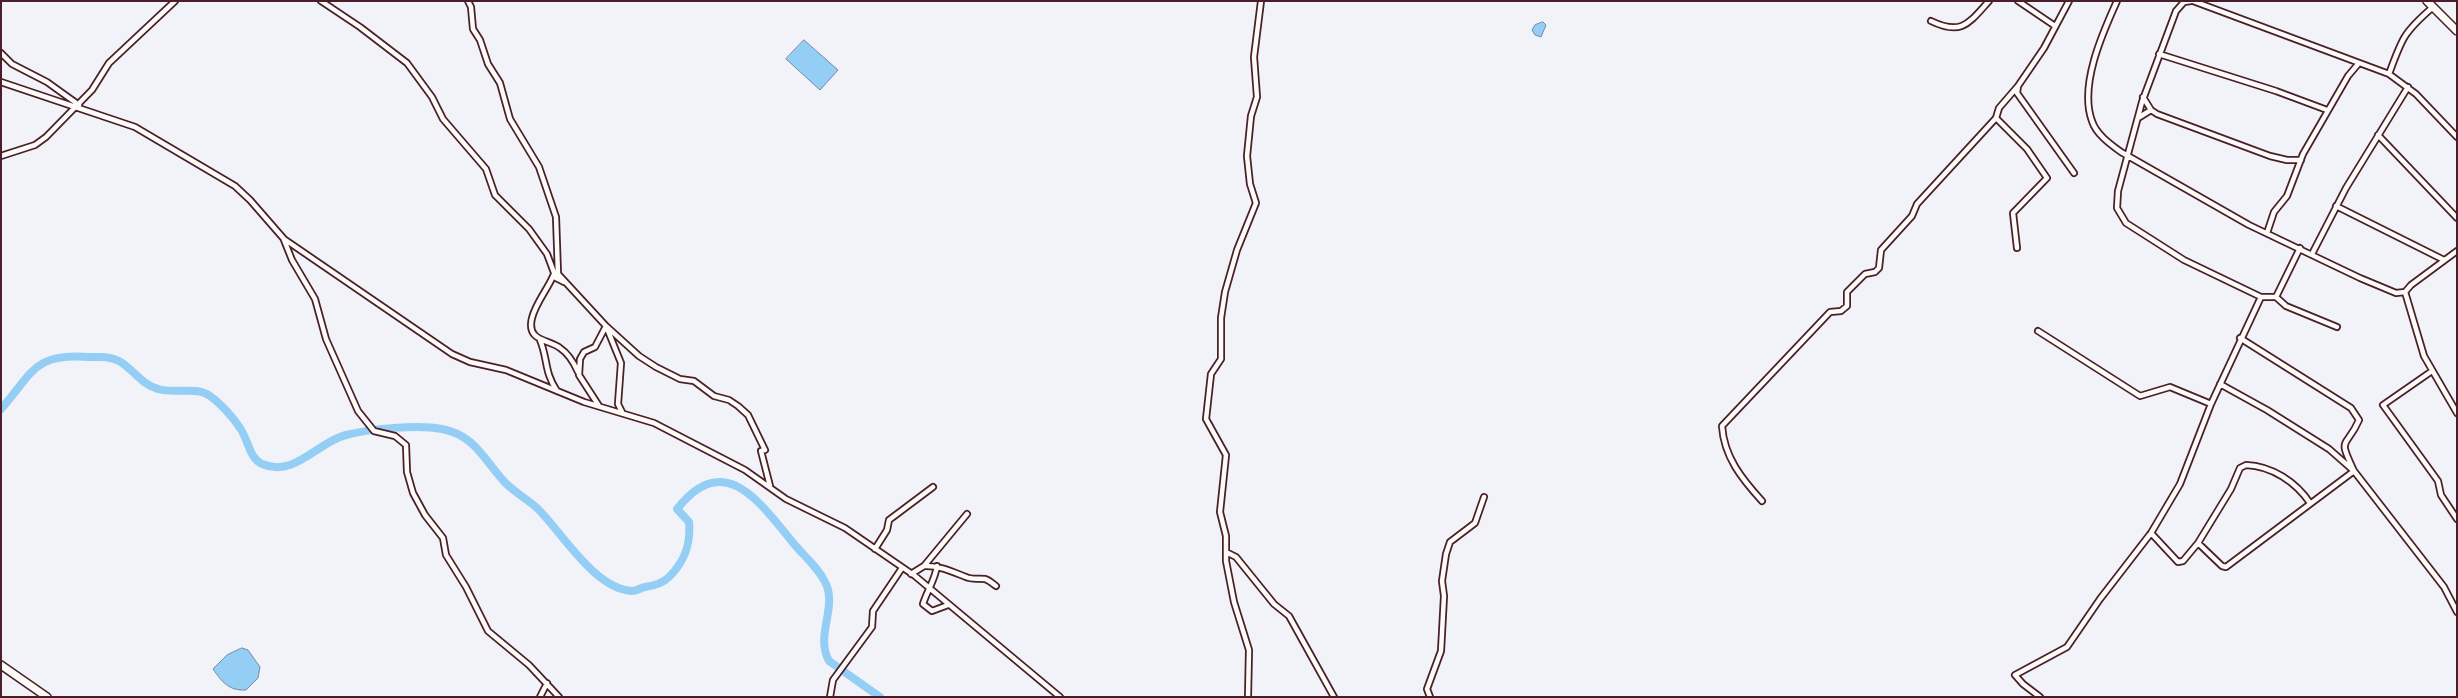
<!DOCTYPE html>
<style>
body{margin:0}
#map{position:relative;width:2458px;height:698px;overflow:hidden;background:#f1f3f8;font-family:"Playpen Sans",sans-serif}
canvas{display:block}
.frame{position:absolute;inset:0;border:2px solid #4a1f2b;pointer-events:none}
</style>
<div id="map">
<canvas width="2458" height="698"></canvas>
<div class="frame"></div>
</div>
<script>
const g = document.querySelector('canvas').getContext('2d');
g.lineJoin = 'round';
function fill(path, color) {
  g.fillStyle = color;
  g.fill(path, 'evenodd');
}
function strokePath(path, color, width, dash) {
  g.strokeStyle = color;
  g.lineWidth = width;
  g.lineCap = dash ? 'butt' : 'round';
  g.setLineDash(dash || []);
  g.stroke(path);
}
const water = new Path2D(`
 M1543,22l3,3 -5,12 -6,-2 -3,-5 3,-5z
 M804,40l34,30 -18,20 -34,-31z
 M242,648l6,2 12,17 -2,11 -12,12c-17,1 -24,-8 -33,-21l14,-14z`);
fill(water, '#95cef4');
strokePath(water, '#7788a4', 1);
strokePath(new Path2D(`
 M1,409c32,-36 32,-56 87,-52 11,0 21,-1 31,4 14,8 23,24 39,28 15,5 38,-3 52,7 10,7 23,21 30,32 8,11 9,30 22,36 33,14 55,-22 84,-29 23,-6 73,-11 96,-6 31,6 40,27 59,49 10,13 26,20 37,31 25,25 57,80 94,82 5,0 8,-3 13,-4 8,-1 18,-4 24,-10 16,-16 22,-33 20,-55l-12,-13c46,-59 81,-9 113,30 12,16 28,27 36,45 11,24 -11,52 3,77l51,36`), '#95cef4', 8);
const street = new Path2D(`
 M321,1l39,26 47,36 25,34 11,22 43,50 9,26 34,34 18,25 9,24 8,4
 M468,1l3,6 2,22 7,11 8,24 12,19 10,36 29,48 17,50 2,57 48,52 15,37 -3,41 4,8
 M2018,1l37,25
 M2069,1l-25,47 -26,38 -1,7 57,80
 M2117,1c-15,33 -38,85 -25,120 4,13 18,23 29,31l128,73 111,53 36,15 9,-1
 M2191,1l-7,1 -8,9 -34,91 -24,89 -1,17 9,15 58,37 77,37
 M2193,1l196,73 27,20 41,43
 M1931,21c31,15 38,2 58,-20
 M1,53l11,11 35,18 32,23
 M2159,54l117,37 51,19
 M2389,74c13,-36 15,-42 44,-67
 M1,82l134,45 100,59 15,14 34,39 168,115 18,8 36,8 78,32 70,21 91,47 41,29 59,29 70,48 145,121
 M2143,97l8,13 6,4 113,42 17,4h14
 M2138,118l13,-8
 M2378,135l79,83
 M1,156l34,-11 11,-8 46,-47 17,-27 66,-62
 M2336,206l108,54
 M2267,233l7,-21 13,-16 16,-42 45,-78 11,-13
 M284,240l8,20 23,39 11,40 32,72 16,20 21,5 11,9 1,27 6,21 12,22 18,23 3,17 20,32 22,44 41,34 30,32
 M2017,248l-4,-35 34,-35 -20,-29 -31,-31 3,-10 19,-22
 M2457,251l-46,34 -6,7 19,64 33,57
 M2312,254l34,-66 62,-101
 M554,274c-6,15 -18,28 -22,44 -6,24 17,21 28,30 9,6 14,15 18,24
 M2276,297l10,9 51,21
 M2038,331l102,65 30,-9 41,17
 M540,340c8,19 4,32 17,51
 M2432,371l-49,34 55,76 3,14 16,24
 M2220,384l47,26 62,39 25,22 90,116 13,25
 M599,406l-20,-31 1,-16 4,-7 11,-5 11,-21 33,30 17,11 24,12 14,2 20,15 15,4 9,6 10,9 17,35 -4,1 9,35
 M1762,501c-20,-22 -38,-44 -40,-75l108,-114 11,-1 6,-5v-14l18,-18 10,-2 4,-4 2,-18 31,-34 5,-12 79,-86
 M2151,533l27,29 5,-1 15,-18 33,-54 9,-21 6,-3c26,1 50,17 64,38
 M2198,543l24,23 4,1 128,-96c-17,-36 -8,-21 5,-51l-8,-12 -111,-70
 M875,549l12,-19 2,-10 44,-33
 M1226,552l10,5 38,47 15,12 45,81
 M924,566c14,-1 29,6 42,11 6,3 13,1 19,2 4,1 8,5 11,7
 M937,566c-2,14 -10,25 -14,38l9,7 16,-6
 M911,574l13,-8 43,-52
 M540,697l7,-14
 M830,697l3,-17 39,-53 1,-16 29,-43
 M1248,697l1,-47 -15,-48 -8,-41v-25l-6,-24 6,-57 -20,-36 5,-45 10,-15v-41l4,-26 12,-42 19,-47 -6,-19 -3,-28 4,-40 6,-19 -3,-40 7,-56
 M1430,697l-3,-8 14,-38 3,-55 -2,-15 4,-27 4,-12 25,-19 9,-26
 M2040,697l-17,-13 -8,-9 52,-28 33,-48 51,-66 29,-49 31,-80 50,-107h15l24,-49`);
const secondary = new Path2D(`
 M2427,1l30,30
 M1,665l46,32`);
strokePath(street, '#4a1f2b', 8);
strokePath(secondary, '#4a1f2b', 10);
strokePath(street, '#fdfcf7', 4.5);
strokePath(secondary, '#fdfcf7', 7);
</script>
